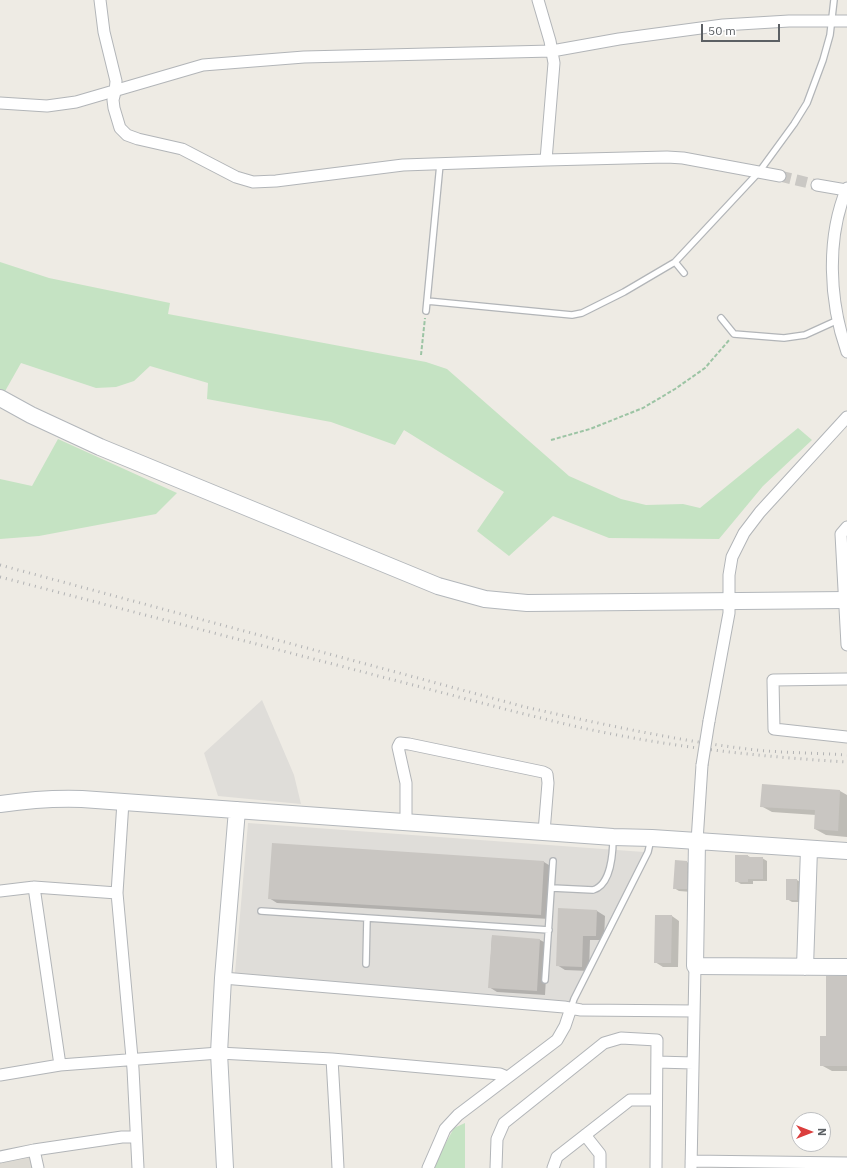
<!DOCTYPE html>
<style>
body{margin:0}
#map{position:relative;width:847px;height:1168px;overflow:hidden;background:#eeebe4;font-family:"IBM Plex Sans",sans-serif}
canvas{display:block}
.north{position:absolute;left:791px;top:1112px;width:40px;height:40px;box-sizing:border-box;background:#fff;border:1px solid #bebfc1;border-radius:50%;rotate:90deg;font-size:11px;font-weight:700;line-height:16px;text-align:center;color:#5c6064}
.north::after{content:'';display:block;margin:auto;width:14px;height:18px;background:#db3e3d;clip-path:polygon(50% 0,100% 100%,50% 72%,0 100%)}
.scale{position:absolute;left:701px;top:24px;width:79px;height:18px;box-sizing:border-box;border:2px solid #5c6064;border-top:0;padding-left:5px;font-size:12px;line-height:14px;white-space:nowrap;color:#5c6064;-webkit-text-stroke:3px #fff;paint-order:stroke}
</style>
<div id="map">
<canvas width="847" height="1168"></canvas>
<div class="north">N</div>
<div class="scale">50 m</div>
</div>
<script>
const g = document.querySelector('canvas').getContext('2d');
g.lineJoin = 'round';
function fill(path, color) {
  g.fillStyle = color;
  g.fill(path, 'evenodd');
}
function strokePath(path, color, width, dash) {
  g.strokeStyle = color;
  g.lineWidth = width;
  g.lineCap = dash ? 'butt' : 'round';
  g.setLineDash(dash || []);
  g.stroke(path);
}
fill(new Path2D(`
 M262,700l32,75 7,29 -83,-8 -14,-43z
 M248,823l396,29 -75,150 -334,-29z`), '#dfddd9');
fill(new Path2D(`
 M26,1156l6,3 2,9h-34v-6z`), '#dddad3');
fill(new Path2D(`
 M0,262l49,16 121,25 -2,11 258,48 21,7 122,107 52,23 25,6 37,-1 17,4 98,-80 14,12 -49,46 -44,53 -110,-1 -56,-22 -44,40 -32,-25 27,-39 -100,-62 -9,15 -64,-23 -124,-23 1,-16 -58,-17 -16,15 -18,6 -20,1 -75,-25 -17,30 -4,-2z
 M58,439l119,54 -21,21 -117,22 -39,3v-60l32,7z
 M465,1123v45h-33l22,-40z`), '#c5e3c3');
fill(new Path2D(`
 M763,785l77,6 7,4v42l-21,-2 -11,-6 1,-14 -44,-3 -11,-6z
 M273,844l271,18 8,5 -3,52 -272,-16 -8,-5z
 M748,856l4,2h10l5,3v20h-14v3h-12l-5,-3z
 M687,862l5,3v27l-13,-1 -5,-3z
 M787,880h10l5,3v19h-10l-5,-3z
 M559,910l38,1 8,5 -1,24h-14l-1,31 -24,-1 -8,-5z
 M672,916l7,5 -1,46h-15l-8,-5z
 M492,936l48,4 8,4 -3,51 -48,-3 -8,-5z
 M847,977v94h-15l-11,-6z`), '#0003');
fill(new Path2D(`
 M762,784l78,6 -2,41 -24,-2 1,-19 -55,-3z
 M272,843l272,18 -3,54 -273,-16z
 M735,855h13v2h15v22h-15v3h-13z
 M675,860l12,1v28h-14z
 M786,879h11v21h-11z
 M558,908l39,2 -1,26h-13l-1,31 -26,-1z
 M655,915h17l-1,48h-17z
 M492,935l48,4 -3,52 -49,-3z
 M826,976h21v90h-27v-30h6z`), '#c9c6c2');
strokePath(new Path2D(`
 M780,176l37,9`), '#cac8c4', 11, [11, 5.5]);
const lane = new Path2D(`
 M675,262l9,11
 M427,301l145,14 10,-2 42,-21 51,-30 84,-90 35,-48 13,-21 16,-43 7,-25 4,-35
 M426,311l14,-147
 M721,318l13,16 50,4 21,-3 33,-15
 M552,888l41,2c18,-5 20,-37 20,-53
 M261,911l288,19
 M366,964l1,-46
 M545,980l8,-119
 M571,1008l3,-9 74,-147 3,-13`);
const street = new Path2D(`
 M100,0l4,32 12,49 -1,11 -2,8 1,8 6,20 7,7 11,4 44,10 54,28 17,5 23,-1 127,-16 143,-5 121,-3 16,1 97,18
 M538,0l12,41 4,22 -8,97
 M0,103l47,3 29,-4 127,-37 101,-8 248,-6 67,-12 104,-14 66,-4h58
 M817,185l29,5
 M847,188c-21,50 -18,113 0,164
 M847,527l-6,7 6,111
 M847,679l-74,1 1,49 73,8
 M709,721l20,-108v-38l3,-18 12,-24 16,-21 87,-95
 M123,802l-6,91 16,176 5,99
 M406,823v-40l-8,-36 2,-4 9,1 134,28 4,2 1,9 -4,49
 M697,841l5,-76
 M34,887l26,178
 M0,891l34,-4 83,6
 M223,978l341,29 17,3 113,1
 M332,1059l4,69 2,40
 M657,1062l36,1
 M0,1075l60,-10 159,-12 113,6 168,15 7,3
 M585,1135l15,19v14
 M34,1150l4,18
 M0,1157l34,-7 88,-13h14
 M691,1161l156,2
 M428,1168l17,-39 13,-14 99,-75 8,-14 6,-18
 M496,1168l1,-29 7,-16 100,-80 17,-5 36,2 -1,128
 M553,1168l4,-11 73,-57h26
 M691,1168l4,-202`);
const secondary = new Path2D(`
 M0,398l31,17 69,32 338,139 47,13 42,4 320,-3
 M0,804c28,-4 54,-6 82,-5l531,38 39,1 195,13
 M697,841l-2,125 152,1
 M805,967l4,-118
 M225,1168l-6,-115 4,-75 14,-168`);
strokePath(lane, '#b2b5b8', 8);
strokePath(street, '#b2b5b8', 13);
strokePath(secondary, '#b3b7bb', 18);
strokePath(new Path2D(`
 M421,355l4,-37
 M551,440l39,-11 53,-21 32,-19 30,-21 25,-29`), '#9cc4a4', 2, [4, 2]);
strokePath(lane, '#fff', 5.5);
strokePath(street, '#fff', 11);
strokePath(secondary, '#fff', 16);
strokePath(new Path2D(`
 M0,565l525,142c76,17 153,34 231,43 30,3 61,3 91,5
 M0,577l520,136c26,6 51,13 77,18 82,17 166,26 250,31`), '#b2b3b4', 3, [1, 5]);
const streetBridge = new Path2D(`
 M702,765l7,-44`);
strokePath(streetBridge, '#b2b5b8', 13, []);
strokePath(streetBridge, '#fff', 11);
</script>
